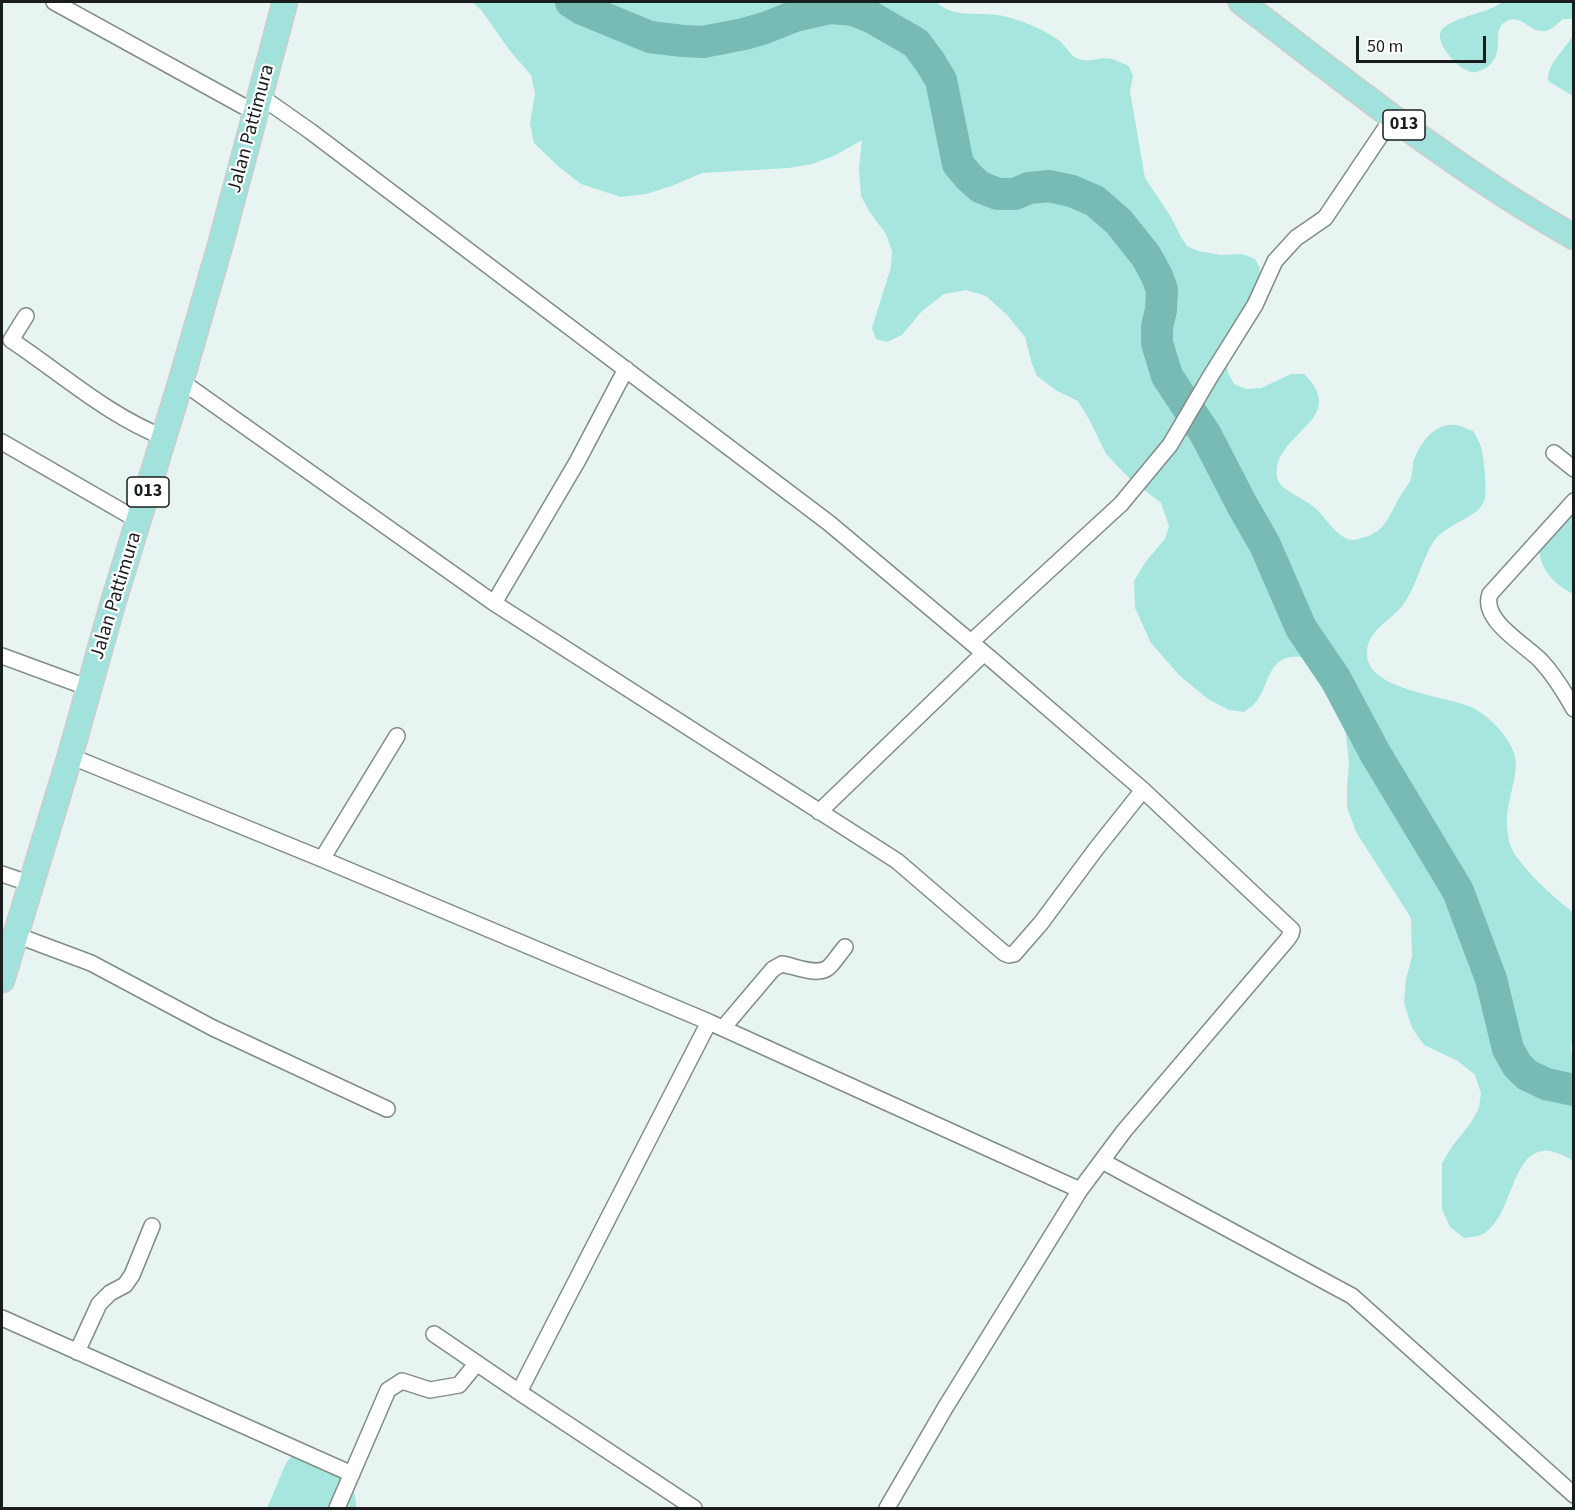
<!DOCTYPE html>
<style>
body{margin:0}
#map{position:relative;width:1575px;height:1510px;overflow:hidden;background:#e8f4f2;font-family:"Source Sans 3",sans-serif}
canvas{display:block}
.frame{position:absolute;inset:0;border:3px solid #191d1d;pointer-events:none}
.scale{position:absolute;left:1356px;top:36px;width:130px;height:27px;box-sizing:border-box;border:3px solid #191d1d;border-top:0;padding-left:8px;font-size:18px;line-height:21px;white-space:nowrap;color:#191d1d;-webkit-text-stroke:4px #fff;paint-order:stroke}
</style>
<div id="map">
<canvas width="1575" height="1510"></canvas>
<div class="frame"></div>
<div class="scale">50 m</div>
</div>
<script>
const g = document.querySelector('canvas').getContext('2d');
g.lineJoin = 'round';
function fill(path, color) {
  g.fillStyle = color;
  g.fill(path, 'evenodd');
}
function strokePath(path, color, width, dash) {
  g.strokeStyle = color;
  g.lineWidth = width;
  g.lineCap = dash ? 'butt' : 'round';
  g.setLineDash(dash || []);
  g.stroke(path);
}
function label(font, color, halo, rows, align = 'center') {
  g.font = font + ' "Source Sans 3",sans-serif';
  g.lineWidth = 4.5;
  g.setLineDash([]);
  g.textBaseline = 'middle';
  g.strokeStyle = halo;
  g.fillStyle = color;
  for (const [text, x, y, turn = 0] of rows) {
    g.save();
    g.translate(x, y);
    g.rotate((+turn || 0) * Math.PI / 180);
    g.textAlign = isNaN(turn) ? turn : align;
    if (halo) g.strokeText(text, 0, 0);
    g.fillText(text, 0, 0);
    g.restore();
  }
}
fill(new Path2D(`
 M472,2h464c17,16 39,10 61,13 17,2 46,14 60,24 8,5 11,14 19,19 12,6 24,-2 36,1 6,2 12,5 17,7l4,10 -3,15 15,87 26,39 10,20 6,9 11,5 23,4 21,-1 13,5 5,9 -1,14 -33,75 2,16 6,11 12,5 15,-1 30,-14h13c44,43 -22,57 -27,94 -1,6 0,13 4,17 8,8 25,15 34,23 12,10 21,30 38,32 3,0 5,-1 8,-2 26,-5 29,-26 41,-45 3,-5 8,-9 9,-15 2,-6 1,-12 3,-18 6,-16 19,-35 37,-35 7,-1 16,4 22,6 3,5 6,10 8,16 3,11 6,39 4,50 0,3 -3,9 -6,12 -14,13 -36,17 -47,35 -11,19 -16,43 -29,61 -13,17 -37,25 -36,50 1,35 79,41 104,52 17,8 37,28 43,46 5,15 -2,34 -5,49 -3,13 -3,32 2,45 8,19 45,53 62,65l1,120c-2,10 -5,20 0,29l-1,100c-64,-41 -54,53 -90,73 -5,3 -13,3 -19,4l-14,-11 -8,-18v-46l11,-18 17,-21 9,-16 2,-15 -6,-18 -17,-14 -34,-16 -12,-17 -8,-25 2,-24 6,-23 -1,-38 -55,-86 -9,-25v-20l2,-24 -3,-29 -9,-24 -36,-53c-34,-4 -30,27 -46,46 -3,4 -8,6 -11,9l-15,-2 -21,-11 -28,-23 -29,-33 -16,-35 -1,-27 12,-20 19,-22 4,-13 -8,-23 -32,-25 -23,-24 -16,-33 -12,-20 -21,-10 -20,-15 -5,-12 -7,-27 -18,-22 -21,-19 -20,-6 -22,4 -22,17 -20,24 -15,7 -11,-3 -4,-11 19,-61 1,-16 -6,-17 -17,-23 -8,-15 -2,-28 3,-28 -26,15 -24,9 -23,4 -87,5 -30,13 -26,8 -25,3 -40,-13 -22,-17 -25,-24 -4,-19 5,-31 -4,-18 -20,-23 -30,-42z
 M1503,2h70v17h-10c-5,4 -12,12 -19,12 -14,2 -24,-19 -39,-9 -15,9 3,34 -21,47 -4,2 -9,4 -13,3 -12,-2 -37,-29 -30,-41 5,-10 35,-17 46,-21 6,-2 11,-5 16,-8z
 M1573,35l1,61h-1l-25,-15c-1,-18 17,-31 25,-46z
 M1573,501v93c-18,-10 -32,-22 -34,-45z
 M298,1449c8,4 38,15 43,20 10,9 16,27 15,39h-89l19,-45z`), '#a6e6df');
strokePath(new Path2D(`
 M571,2l11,7 68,28 33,4 20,1 41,-8 21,-6 30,-12 36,-8 22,2 18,7 45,26 14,19 11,18 17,84 11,13 11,10 18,7h17l14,-6 20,-2 23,5 23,10 24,21 27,34 11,20 5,14 -1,20 -4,17v16l10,33 39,59 35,68 24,42 36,83 34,50 40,75 83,138 33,88 17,70 9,16 10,10 19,9 28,6`), '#77bbb4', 32);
const street = new Path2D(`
 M54,2l189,104 13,4
 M260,96l50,35 519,392 162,136 152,131 149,140 -1,4 -4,6 -163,191 -44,59 -135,218 -58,100
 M26,316l-15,24c51,34 96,75 154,98
 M181,381l313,222 403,258 107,92 5,2 5,-1 27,-31 55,-74 47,-59
 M2,442l137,79
 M1554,453l20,16
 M1574,501l-84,93c-10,26 36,51 51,67 13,14 24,32 33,48
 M494,603l83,-141 49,-93
 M971,642l150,-138 49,-59 40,-68 45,-72 20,-44 21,-23 29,-20 68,-101
 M2,656l87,32
 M70,756l252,103 387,163 371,168
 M819,812l165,-159
 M322,859l75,-123
 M2,874l29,10
 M16,935l75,28 122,65 174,81
 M723,1028l50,-59 9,-5c13,2 36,13 47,3 6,-6 11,-14 16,-20
 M1102,1161l250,135 222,199
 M2,1318l350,156
 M434,1334l85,58 175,116
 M77,1352l22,-48 11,-11 15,-8 7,-10 20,-49
 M519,1392l190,-370
 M337,1508l51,-118 14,-9 28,9 29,-5 18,-22`);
const primary = new Path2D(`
 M1241,2c108,82 214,168 333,235
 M2,980l68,-224 43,-153 68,-222 39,-135 65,-244`);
strokePath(street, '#818c8a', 18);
strokePath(primary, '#cccdcd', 27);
strokePath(street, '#fff', 15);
strokePath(primary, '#a1e2dc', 24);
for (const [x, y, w] of [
 [1404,125,42],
 [148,492,42]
]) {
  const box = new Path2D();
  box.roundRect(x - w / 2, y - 15, w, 30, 4.5);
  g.fillStyle = '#fff';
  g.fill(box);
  strokePath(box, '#191d1d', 1.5);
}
label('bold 18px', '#191d1d', null, [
 ["013",1404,125],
 ["013",148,492]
]);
label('20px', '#191d1d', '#fff', [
 ["Jalan Pattimura",252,129,-75],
 ["Jalan Pattimura",117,596,-73]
]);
</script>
